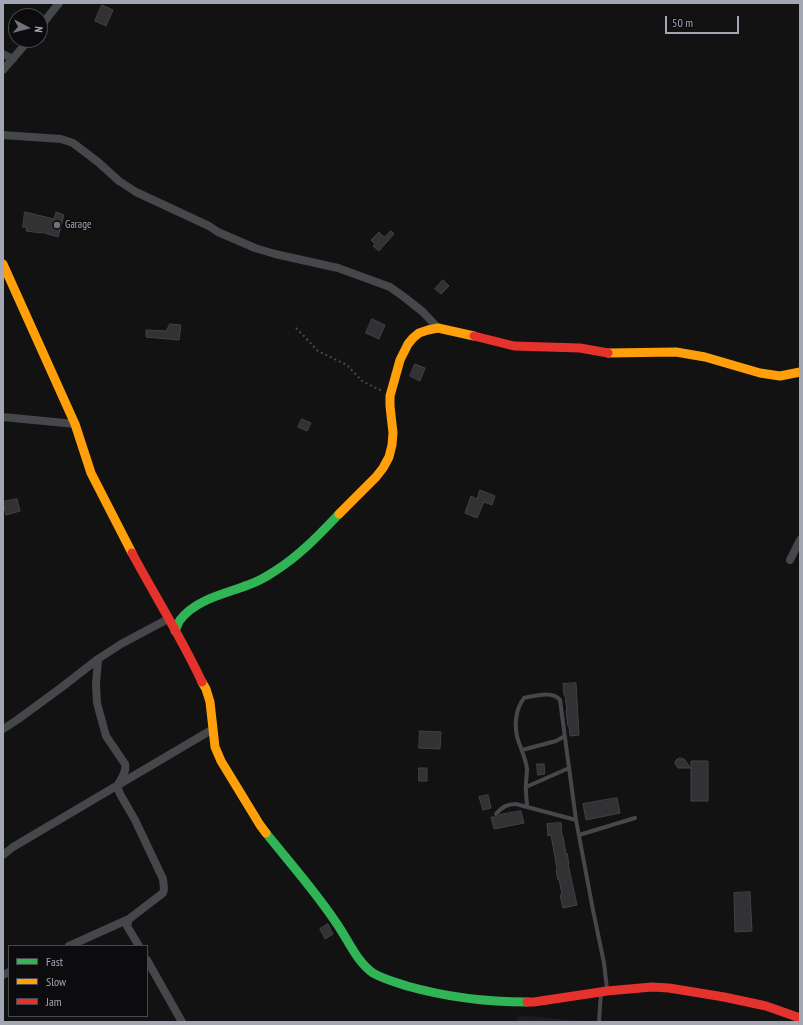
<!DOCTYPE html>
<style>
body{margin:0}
#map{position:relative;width:803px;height:1025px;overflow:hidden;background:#121212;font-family:"PT Sans Narrow",sans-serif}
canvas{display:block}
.frame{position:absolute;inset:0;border:4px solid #a3a7b3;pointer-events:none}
.legend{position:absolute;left:8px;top:945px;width:140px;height:72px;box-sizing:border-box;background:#0c0c0e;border:1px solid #484a50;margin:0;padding:5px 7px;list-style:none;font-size:12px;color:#a3a7b3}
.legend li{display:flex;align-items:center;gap:8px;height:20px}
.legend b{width:20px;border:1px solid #484a50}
.north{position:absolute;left:8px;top:8px;width:40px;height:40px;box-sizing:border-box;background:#0c0c0e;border:1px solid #484a50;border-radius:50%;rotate:97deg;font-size:11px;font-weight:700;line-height:16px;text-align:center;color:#a3a7b3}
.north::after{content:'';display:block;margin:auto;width:14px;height:18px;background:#70737b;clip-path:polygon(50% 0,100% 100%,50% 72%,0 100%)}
.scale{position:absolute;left:665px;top:16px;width:74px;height:18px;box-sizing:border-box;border:2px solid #a3a7b3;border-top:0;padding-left:5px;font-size:12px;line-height:14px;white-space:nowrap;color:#a3a7b3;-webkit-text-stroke:3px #0c0c0e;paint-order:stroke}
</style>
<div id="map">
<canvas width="803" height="1025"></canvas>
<div class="frame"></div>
<ul class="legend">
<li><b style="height:5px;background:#30b455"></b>Fast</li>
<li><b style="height:5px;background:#ff9f0a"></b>Slow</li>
<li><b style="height:5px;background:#e5322d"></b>Jam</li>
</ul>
<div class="north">N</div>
<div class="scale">50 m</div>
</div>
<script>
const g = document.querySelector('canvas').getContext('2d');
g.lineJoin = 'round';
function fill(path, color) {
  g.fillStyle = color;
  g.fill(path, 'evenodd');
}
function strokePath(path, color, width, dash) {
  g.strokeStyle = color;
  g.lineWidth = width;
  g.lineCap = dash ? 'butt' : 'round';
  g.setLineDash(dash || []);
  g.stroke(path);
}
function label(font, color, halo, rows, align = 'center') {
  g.font = font + ' "PT Sans Narrow",sans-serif';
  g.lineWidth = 3;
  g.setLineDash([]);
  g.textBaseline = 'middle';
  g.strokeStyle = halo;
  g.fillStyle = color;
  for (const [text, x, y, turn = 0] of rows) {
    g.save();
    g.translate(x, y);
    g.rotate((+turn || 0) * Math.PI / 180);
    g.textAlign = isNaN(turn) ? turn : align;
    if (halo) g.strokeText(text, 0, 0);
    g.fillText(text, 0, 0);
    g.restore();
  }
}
fill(new Path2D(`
 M517,1015l75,7h-76z`), '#1c1c1e');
const building = new Path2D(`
 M102,5l11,5 -7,16 -11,-5z
 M25,212l29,7 2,-7 8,3 -6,22 -17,-5v1l-15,-2 1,-4h-4z
 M391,231l3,3 -15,17 -6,-5 2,-2 -4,-4 8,-8 5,5z
 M443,280l6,6 -8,8 -6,-5z
 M372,319l13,6 -6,14 -13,-6z
 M170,324l11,1 -2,15 -33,-3v-7l20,1z
 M415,364l10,4 -5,13 -10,-5z
 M302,419l9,4 -4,8 -9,-4z
 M480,490l15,6 -3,9 -8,-3 -7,16 -12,-5 6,-17 6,3z
 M17,499l3,12 -14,4 -3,-13z
 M576,683l3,52 -9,1 -1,-10h-1l-2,-15h1l-2,-16h-1l-1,-11z
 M420,731l21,1 -1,17 -21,-1z
 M680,758l4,1 7,9v-7h17v40h-17v-33h-13l-3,-4v-2l1,-2z
 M537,764h7l1,10 -7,1z
 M419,768h8v13h-8z
 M488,795l3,13 -8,2 -4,-13z
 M617,798l3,15 -34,7 -3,-16z
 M521,811l3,12 -30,6 -3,-12h6l2,-2z
 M561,823l1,13h1l3,18 1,-1 2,11h-1l9,41 -14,3 -3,-13 2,-1 -3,-15 -1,1 -2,-10 1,-1 -6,-34 -3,1 -1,-12z
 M750,892l2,39 -17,1 -1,-39z
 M328,924l5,10 -8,5 -5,-10z`);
fill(building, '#323235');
strokePath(building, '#414246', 1);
strokePath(new Path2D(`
 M296,328l6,6 16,17 29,14 15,16 20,10`), '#48494d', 2, [2, 3]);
strokePath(new Path2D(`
 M522,750l34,-9 9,-5
 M526,787l43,-19
 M527,807c0,-5 -1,-11 -1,-16 -1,-7 1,-14 1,-22 -1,-10 -6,-20 -9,-29 -4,-14 -3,-30 6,-42 10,-2 29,-8 36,2l16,120 17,90 11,53 3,26
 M496,814c6,-7 11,-10 20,-10l60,16
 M579,835l56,-17
 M599,1022l2,-30`), '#46474b', 4);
strokePath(new Path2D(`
 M40,27l19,-24
 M3,54l10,5
 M3,70l26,-30
 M3,135l58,4 12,4 25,19 21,19 17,11 73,34 9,6 37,16 20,6 63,14 52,19 14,10 19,15 15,16
 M3,417l72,7
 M790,560l10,-20
 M98,659l-2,25 1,19 9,33 19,28c2,8 -4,15 -8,22l3,8 15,26 28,59 1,10 -1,4 -34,26 -2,7 12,20
 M3,729l14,-9 45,-33 36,-28 23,-15 47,-25
 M3,855l10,-8 200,-118
 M69,946l60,-27
 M147,960l35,62
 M3,975l6,-3`), '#46474b', 8);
strokePath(new Path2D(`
 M175,631c2,-4 3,-8 5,-11 16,-21 45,-26 68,-35 9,-3 18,-8 27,-14 24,-15 44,-36 64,-57
 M266,833c24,30 50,59 71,91 11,16 20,38 36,49 10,6 22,9 34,13 39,11 79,16 120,16`), '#30b455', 9);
strokePath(new Path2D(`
 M3,264l72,160 16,49 41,80
 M608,353l68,-1 29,5 55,16 20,3 20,-4
 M339,514l37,-37 7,-9 6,-11 3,-12 1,-12 -3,-27v-10l10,-36 8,-16 5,-6 6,-5 9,-3 10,-2 36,8
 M202,682l4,7 4,13 5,45 6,14 39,64 6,8`), '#ff9f0a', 9);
strokePath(new Path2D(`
 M474,336l40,10 66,2 28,5
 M132,553c23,43 49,84 70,129
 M527,1002h7l73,-11 45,-4 17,1 55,9 42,9 34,12`), '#e5322d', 9);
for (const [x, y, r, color] of [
 [57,225,4,"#70737b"]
]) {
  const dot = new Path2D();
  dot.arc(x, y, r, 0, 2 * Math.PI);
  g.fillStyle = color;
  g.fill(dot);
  strokePath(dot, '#0c0c0e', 1.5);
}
label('11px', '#a3a7b3', '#0c0c0e', [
 ["Garage",65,225]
], 'left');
</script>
